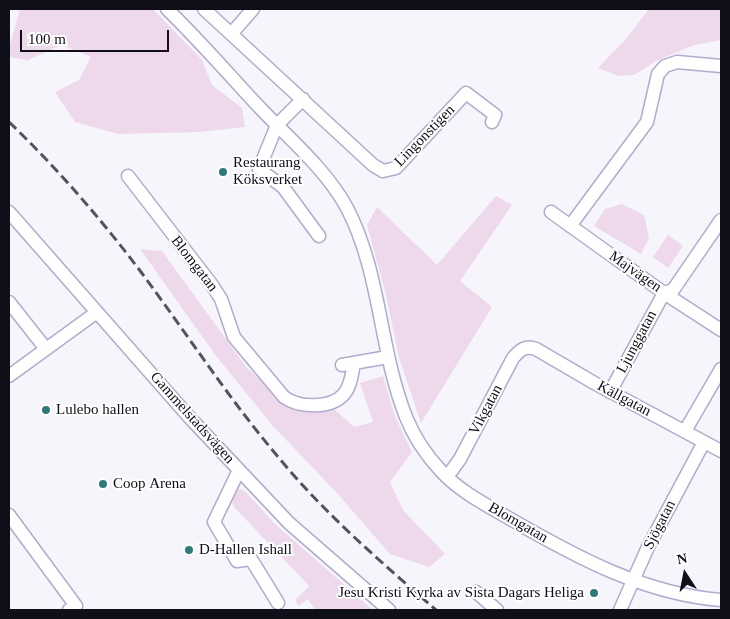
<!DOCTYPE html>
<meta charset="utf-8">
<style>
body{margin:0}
#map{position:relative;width:730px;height:619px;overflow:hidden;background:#f6f5fc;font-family:"Times New Roman",serif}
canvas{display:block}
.frame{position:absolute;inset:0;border:10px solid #100e19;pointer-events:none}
.north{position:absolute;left:660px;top:549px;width:50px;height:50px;-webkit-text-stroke:4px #fff;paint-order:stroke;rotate:349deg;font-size:14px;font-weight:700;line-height:20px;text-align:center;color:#100e19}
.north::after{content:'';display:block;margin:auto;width:18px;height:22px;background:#100e19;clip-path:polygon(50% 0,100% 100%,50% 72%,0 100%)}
.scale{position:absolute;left:20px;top:30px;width:149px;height:22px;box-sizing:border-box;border:2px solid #100e19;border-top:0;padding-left:6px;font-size:15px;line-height:18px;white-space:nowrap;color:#100e19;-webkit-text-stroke:4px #fff;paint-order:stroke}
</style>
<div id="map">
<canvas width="730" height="619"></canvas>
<div class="frame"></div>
<div class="north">N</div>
<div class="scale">100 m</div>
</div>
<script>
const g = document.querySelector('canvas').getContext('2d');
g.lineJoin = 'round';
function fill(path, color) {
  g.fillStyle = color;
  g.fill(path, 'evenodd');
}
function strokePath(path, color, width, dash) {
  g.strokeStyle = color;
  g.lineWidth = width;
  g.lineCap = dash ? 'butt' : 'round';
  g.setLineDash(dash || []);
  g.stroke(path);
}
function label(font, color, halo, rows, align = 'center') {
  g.font = font + ' "Times New Roman",serif';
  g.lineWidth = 4;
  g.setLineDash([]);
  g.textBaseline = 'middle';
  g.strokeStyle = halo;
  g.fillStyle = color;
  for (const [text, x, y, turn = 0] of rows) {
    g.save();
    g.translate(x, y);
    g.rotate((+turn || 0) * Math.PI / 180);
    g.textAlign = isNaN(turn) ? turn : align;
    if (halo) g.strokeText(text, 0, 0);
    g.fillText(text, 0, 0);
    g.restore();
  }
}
fill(new Path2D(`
 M20,9h133l49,51 10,25 30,23 3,19 -46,5 -81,2 -43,-12 -20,-30 24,-12 12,-23 -29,-12 -34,15 -19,-3v-9z
 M649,9h72v31l-27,5 -36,15 -24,15 -15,1 -21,-8 27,-28z
 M496,196l16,9 -52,76 32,26 -71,116 -22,-65 -13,-63 -19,-70 10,-18 60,58z
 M622,204l22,11 5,23 -8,16 -47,-28 11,-17z
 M668,235l15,11 -15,22 -15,-11z
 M140,249l22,2 85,117 48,42h40l19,17 19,-5 -13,-39 23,-7 11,38 18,38 -22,30 13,28 42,44 -16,13 -39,-13 -53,-61 -64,-67 -57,-70z
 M238,489l6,1 31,34 98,86h-58l-7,-11 -10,7 -3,-6 14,-14 -75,-79 -2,-7 1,-7z`), '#eed8ec');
const minor = new Path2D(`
 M167,9c33,32 63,67 95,101 29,30 65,61 85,98 34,65 32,141 59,209 8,20 20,38 35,54 19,21 47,35 71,49 66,38 133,74 209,80
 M204,9l169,156 10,6 13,-3 70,-75 29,22 -3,7
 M232,33l21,-24
 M303,99l-26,26 -18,44 24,18 36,49
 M128,176l84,109 9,14 13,38 50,60c15,11 47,12 60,-3 7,-8 8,-21 10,-31
 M9,212l181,206 99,105 100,87
 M551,212l113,81 57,37
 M570,226l77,-104 11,-48 7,-8 12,-4 44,4
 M9,302l37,47
 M342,365l46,-8
 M9,376l88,-64
 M610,392l54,-99 9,-3 48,-70
 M685,431l36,-62
 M239,470l-25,52 23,39 14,-2 27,44
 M447,477l13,-18 53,-101c7,-8 12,-13 23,-9l60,35 125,67
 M9,515l67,91 -7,4
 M476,592l21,18
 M620,610l28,-63 56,-105`);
strokePath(minor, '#afaccc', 15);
strokePath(minor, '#fff', 12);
strokePath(new Path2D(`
 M9,122c48,46 92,97 132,150 46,62 88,127 138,186 46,56 102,104 157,152`), '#54535d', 3, [10, 5]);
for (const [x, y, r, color] of [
 [223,172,5,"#307979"],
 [46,410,5,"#307979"],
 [103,484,5,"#307979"],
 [189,550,5,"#307979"],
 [594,593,5,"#307979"]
]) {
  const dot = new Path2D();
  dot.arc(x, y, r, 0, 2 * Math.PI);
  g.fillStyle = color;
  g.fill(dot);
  strokePath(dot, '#fff', 2);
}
label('15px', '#100e19', '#fff', [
 ["Lingonstigen",425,136,-46],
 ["Blomgatan",194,264,52],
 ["Majvägen",635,272,35],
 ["Ljunggatan",637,342,-62],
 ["Källgatan",624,399,28],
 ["Vikgatan",486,410,-62],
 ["Gammelstadsvägen",192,418,48],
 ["Blomgatan",518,523,30],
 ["Sjögatan",660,525,-63]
]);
label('15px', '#100e19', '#fff', [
 ["Restaurang",233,163],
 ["Köksverket",233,180],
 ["Lulebo hallen",56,410],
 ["Coop Arena",113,484],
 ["D-Hallen Ishall",199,550],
 ["Jesu Kristi Kyrka av Sista Dagars Heliga",584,593,"right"]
], 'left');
</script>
